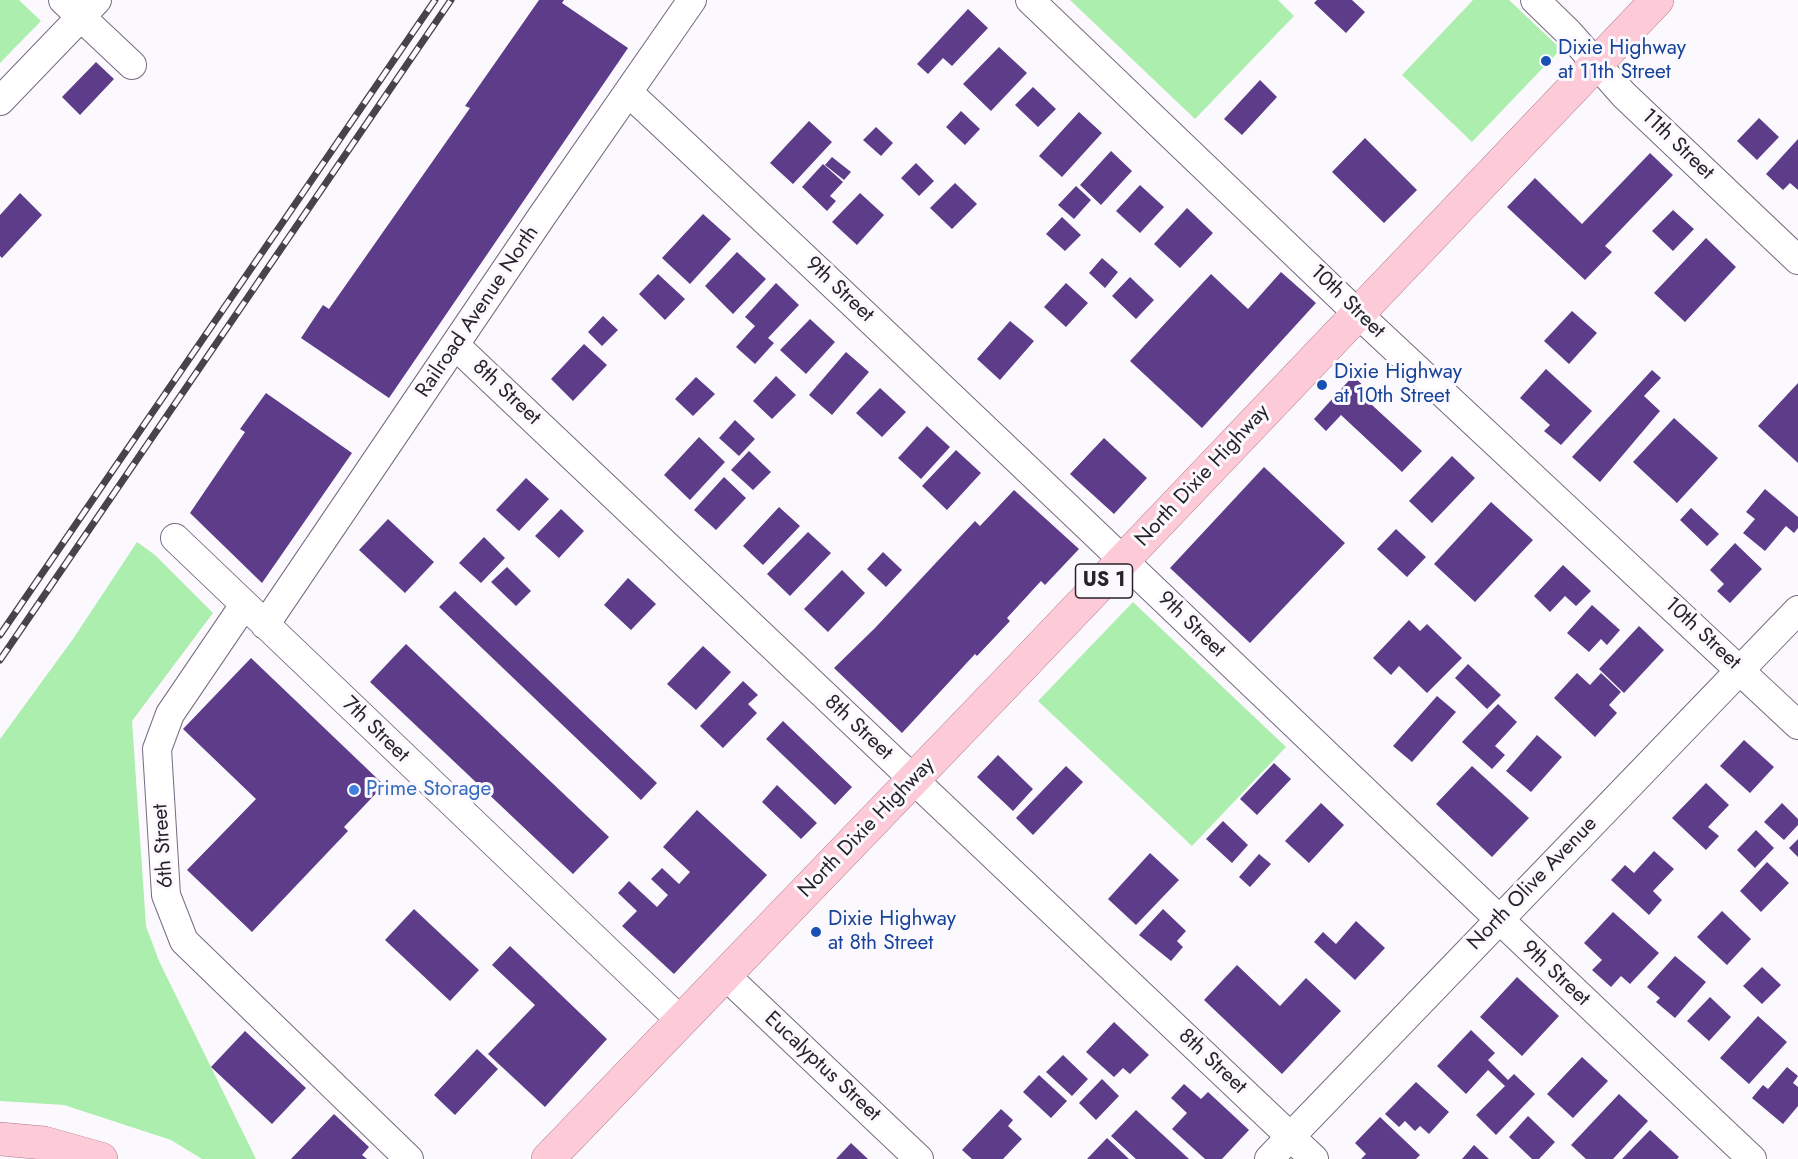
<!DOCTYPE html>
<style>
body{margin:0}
canvas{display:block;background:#fcf9fe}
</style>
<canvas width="1798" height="1159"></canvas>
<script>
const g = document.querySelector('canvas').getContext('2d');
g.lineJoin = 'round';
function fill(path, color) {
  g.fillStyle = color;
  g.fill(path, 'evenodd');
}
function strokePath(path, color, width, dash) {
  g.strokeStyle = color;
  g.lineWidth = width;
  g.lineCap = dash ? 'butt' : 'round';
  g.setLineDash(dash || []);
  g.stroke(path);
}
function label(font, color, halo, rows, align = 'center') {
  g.font = font + ' Jost,sans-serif';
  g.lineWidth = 6;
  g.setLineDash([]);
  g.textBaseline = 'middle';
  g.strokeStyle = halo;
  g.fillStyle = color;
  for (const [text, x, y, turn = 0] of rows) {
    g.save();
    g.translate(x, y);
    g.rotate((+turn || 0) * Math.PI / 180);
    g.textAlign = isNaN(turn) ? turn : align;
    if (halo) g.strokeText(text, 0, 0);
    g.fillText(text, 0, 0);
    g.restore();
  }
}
fill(new Path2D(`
 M0,0h19l22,21 -41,42z
 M1070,0h208l16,16 -99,103z
 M1473,0h36l52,49 -89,93 -70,-67z
 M137,542l18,13 58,58 -81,108 14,205 13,35 97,198h-54l-31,-19 -107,-35 -64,-4v-362l73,-100z
 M1133,602l153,145 -94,99 -154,-145z`), '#aceeae');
fill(new Path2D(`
 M539,0h25l-2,3 66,45 -239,350 -88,-60 22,-33 6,4 141,-201 -5,-2z
 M1317,0h35l13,12 -19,21 -32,-30z
 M968,9l20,19 -36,38 -9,-8 -15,16 -11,-10z
 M999,47l28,26 -36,38 -28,-27z
 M96,62l18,17 -34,36 -18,-18z
 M1260,80l17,17 -35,38 -18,-16z
 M1033,87l23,22 -18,18 -23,-22z
 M961,111l19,18 -15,16 -19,-18z
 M1079,112l23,21 -40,44 -23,-21z
 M1759,118l20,19 -22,23 -20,-19z
 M809,121l23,21 -39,42 -23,-21z
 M876,127l17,16 -12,13 -18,-16z
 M1365,138l52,52 -33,33 -52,-51z
 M1798,139v51l-8,-7 -7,7 -17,-16z
 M1111,151l21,20 -31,34 -21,-20z
 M1650,153l23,22 -68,71 7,6 -27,28 -78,-73 28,-29 47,46z
 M832,157l19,15 -7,8 -19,-15z
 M916,163l18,18 -15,15 -18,-18z
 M823,164l20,18 -13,14 6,5 -9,10 -25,-24z
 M955,183l22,21 -25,25 -22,-21z
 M1140,185l24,22 -24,26 -24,-22z
 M1076,186l15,14 -17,19 -16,-14z
 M20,193l22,22 -40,43 -2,-2v-41z
 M860,193l24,22 -27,30 -25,-23z
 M1187,208l26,25 -33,35 -26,-24z
 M1673,210l21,19 -21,22 -21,-20z
 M703,214l28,25 -41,45 -28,-26z
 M1062,217l19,18 -16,16 -19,-17z
 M1706,238l30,29 -51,55 -31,-29z
 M737,252l29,27 -33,35 -28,-28z
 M1102,258l16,14 -13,16 -16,-15z
 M1281,272l35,31 -114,125 -72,-67 81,-87 37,35z
 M658,274l27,25 -20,21 -26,-26z
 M1130,277l24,23 -18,19 -24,-23z
 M776,283l23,22 -31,33 6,5 -19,21 -19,-17 19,-21 -10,-9z
 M1066,283l22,20 -22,24 -22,-20z
 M1572,311l25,22 -28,31 -25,-23z
 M603,316l15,14 -16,16 -14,-14z
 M810,319l25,23 -29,32 -26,-24z
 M1010,321l24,20 -34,39 -23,-21z
 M584,344l23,21 -34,36 -22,-22z
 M846,352l23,20 -37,43 -23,-20z
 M1546,369l46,42 -31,34 -17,-14 6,-6 -30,-27z
 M1652,370l9,8 -17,18 16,15 -60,71 -28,-25z
 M776,376l20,19 -24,24 -19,-18z
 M1353,376l13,12 -6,6 62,57 -20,21 -61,-57 -15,16 -12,-12z
 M696,377l19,17 -22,22 -18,-17z
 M1798,383v80l-40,-37z
 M880,388l26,24 -24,25 -26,-24z
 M266,393l86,60 -90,130 -72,-70 55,-81 -5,-3z
 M1674,418l44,40 -41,45 -44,-41z
 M735,420l20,19 -16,17 -20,-18z
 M927,426l23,21 -29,32 -23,-21z
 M699,437l26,25 -35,38 -26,-25z
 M1104,438l43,40 -33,36 -44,-40z
 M956,450l25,23 -34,37 -25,-24z
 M749,451l22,21 -18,18 -22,-20z
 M1452,456l23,22 -43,45 -23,-22z
 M1264,467l81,76 -95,100 -80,-75z
 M724,477l22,21 -30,32 -22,-20z
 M526,478l23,21 -30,32 -23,-21z
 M1765,489l33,28v11l-4,5 -8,-7 -21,25 -22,-18 12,-14 -9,-7z
 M1014,490l65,59 -34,36 -4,-4 -34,37 3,3 -33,35 -2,-2 -73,79 -68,-65 41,-40 100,-107 5,5z
 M1491,502l42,38 -58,62 -41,-38z
 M779,507l21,19 -37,39 -20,-19z
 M1691,508l28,26 -12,12 -27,-26z
 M561,509l23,22 -25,27 -24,-22z
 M388,519l46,43 -29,31 -46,-43z
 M1396,529l30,28 -19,20 -30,-28z
 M808,532l23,21 -41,43 -23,-22z
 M484,537l21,21 -24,25 -22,-20z
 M1735,543l27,26 -32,34 -13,-12 7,-7 -14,-14z
 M883,552l19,18 -16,17 -19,-18z
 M1563,565l28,26 -15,15 -11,-10 -15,16 -16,-16z
 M507,567l24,24 -15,15 -25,-24z
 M842,570l23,23 -37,39 -24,-23z
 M628,578l28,26 -25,26 -27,-25z
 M455,591l202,192 -16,17 -202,-193z
 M1592,605l28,25 -13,15 -6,-6 -12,13 -22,-19z
 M1409,620l11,11 7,-7 35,34 -35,35 -28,-27 -8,9 -18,-17z
 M1639,626l25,24 -40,43 -25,-24z
 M406,644l203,193 -36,37 -203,-192z
 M703,646l28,26 -35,38 -29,-26z
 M251,658l133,127 -40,42 4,4 -96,101 -65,-62 69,-71 -73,-70z
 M1468,664l33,31 -14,14 -32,-31z
 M1577,673l13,12 11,-12 20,19 -12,13 8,8 -22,24 -41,-39z
 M743,681l15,14 -10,9 9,9 -34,35 -23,-22z
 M1437,696l19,16 -44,50 -19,-16z
 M1498,704l19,18 -22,24 10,9 -13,14 -30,-27z
 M783,721l69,66 -17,18 -69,-66z
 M1537,735l25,22 -31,35 -25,-21z
 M1744,740l30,27 -24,26 -30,-27z
 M998,755l35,34 -20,22 -36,-34z
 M1274,763l17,16 -34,36 -17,-16z
 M1066,766l17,16 -50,53 -17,-17z
 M1472,766l57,52 -37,39 -56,-53z
 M1706,783l23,22 -21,22 11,9 -13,14 -34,-32z
 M777,785l40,38 -16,16 -39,-37z
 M1321,803l23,22 -35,38 -24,-22z
 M1782,803l16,16v6l-14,15 -20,-18z
 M697,810l70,65 -93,99 -52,-48 15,-15 -19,-18 11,-12 28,26 11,-12 -17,-16 11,-11 17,16 11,-12 -27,-25z
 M1223,821l25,24 -16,18 -26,-24z
 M1756,830l18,18 -19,20 -18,-18z
 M1798,839v18l-9,-9z
 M1654,851l20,18 -21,22 9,9 -13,15 -38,-35 14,-15 9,8z
 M1150,853l29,27 -43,45 -28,-26z
 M1259,854l12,10 -21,23 -11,-10z
 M1767,862l22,21 -28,29 -21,-21z
 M414,909l65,61 -29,31 -65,-61z
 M1163,909l23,22 -9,10 6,6 -12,14 -32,-26z
 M1722,911l29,28 -24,26 -30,-28z
 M1613,912l46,41 -29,31 -9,-8 -10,11 -19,-17 10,-10 -18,-17z
 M1356,921l29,27 -30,32 -41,-38 9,-10 13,12z
 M510,946l97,93 -62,68 -57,-53 47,-49 -43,-40z
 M1675,956l31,26 -31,36 -19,-16 4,-4 -13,-11z
 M1237,965l43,41 26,-28 35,33 -59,63 -78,-74z
 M1762,967l19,18 -19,19 -19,-18z
 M1517,977l42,39 -37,40 -42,-39z
 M1710,997l21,20 -22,24 -22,-20z
 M1758,1016l29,26 -38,42 -29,-26z
 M1114,1022l35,33 -19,19 -7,-6 -9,9 -28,-25z
 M1471,1030l24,23 -7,7 20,20 6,-6 21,20 -39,41 -20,-20 29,-29 -17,-16 -22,24 -29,-28z
 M245,1031l61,57 -34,36 -61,-57z
 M477,1049l21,20 -43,46 -21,-20z
 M1063,1055l25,24 -16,17 -26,-24z
 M1582,1057l26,24 -35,37 -26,-24z
 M1787,1067l11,9 -5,7 5,4v19l-15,18 -31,-26 11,-13 5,4z
 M1039,1075l28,26 -16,17 -28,-26z
 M1102,1079l17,17 -23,24 -17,-17z
 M1416,1082l33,30 -20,22 -9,-8 -5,5 -10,-10 -6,6 -14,-13z
 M1184,1084l17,15 7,-7 41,38 -27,29h-17l-33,-30 15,-16 -16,-15z
 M1619,1094l29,27 -35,38h-27l-15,-14z
 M1001,1109l12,11 -5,6 14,13 -19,20h-31l-10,-9z
 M1136,1110l53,49h-53l-25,-23z
 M334,1114l35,33 -7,8 5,4h-76z
 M1528,1116l27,26 -16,17h-7l-23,-22z
 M1380,1117l40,38 -4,4h-55l5,-5 -11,-11z
 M1650,1130l29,27 -2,2h-55z
 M1107,1138l22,21h-42z
 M851,1143l17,16h-32z
 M1474,1145l15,14h-27z`), '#5d3c89');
const minor = new Path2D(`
 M63,0l69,65
 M1030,0l327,313 441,412
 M1535,0l33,32 56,63 174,165
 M629,93c378,352 747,712 1123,1066
 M0,101l97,-101
 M456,346l858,813
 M175,538l506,483
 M244,605l-74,109 -13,35 9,146 18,46 225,218
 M265,625l277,-409 150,-216
 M725,975l194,184
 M1269,1159l529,-549`);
const major = new Path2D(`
 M0,1139l44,4 57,16
 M548,1159l460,-478 649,-681`);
strokePath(minor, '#766a80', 30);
strokePath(major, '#b1788a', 34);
strokePath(minor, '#fff', 28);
strokePath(major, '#fdcad7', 33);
const rail = new Path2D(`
 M0,635l435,-635
 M0,660l451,-660`);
strokePath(rail, '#48434b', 7);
strokePath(rail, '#fcf9fe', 4.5, [14]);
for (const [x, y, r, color] of [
 [1546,61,6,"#1a4fb4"],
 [1322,385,6,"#1a4fb4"],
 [354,790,6,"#3f7fe0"],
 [816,932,6,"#1a4fb4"]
]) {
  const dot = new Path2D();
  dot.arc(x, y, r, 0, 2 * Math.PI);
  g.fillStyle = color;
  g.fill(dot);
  strokePath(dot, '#fcf9fe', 2);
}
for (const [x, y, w] of [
 [1104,581,57]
]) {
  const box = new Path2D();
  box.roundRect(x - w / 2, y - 17, w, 34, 4.5);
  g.fillStyle = '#fcf9fe';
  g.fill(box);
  strokePath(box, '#27222b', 1.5);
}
label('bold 20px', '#27222b', null, [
 ["US 1",1104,581]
]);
label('21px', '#164399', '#fcf9fe', [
 ["Dixie Highway",1558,49],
 ["at 11th Street",1558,73],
 ["Dixie Highway",1334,373],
 ["at 10th Street",1334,397],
 ["Dixie Highway",828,920],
 ["at 8th Street",828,944]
], 'left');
label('21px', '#27222b', '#fcf9fe', [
 ["11th Street",1677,145,44],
 ["9th Street",839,290,43],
 ["10th Street",1347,302,44],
 ["Railroad Avenue North",478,312,-56],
 ["8th Street",506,393,43],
 ["North Dixie Highway",1203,476,-47],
 ["9th Street",1191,625,44],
 ["10th Street",1702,634,43],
 ["8th Street",858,728,43],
 ["7th Street",375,730,44],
 ["North Dixie Highway",867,828,-46],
 ["6th Street",164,846,-94],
 ["North Olive Avenue",1533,884,-46],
 ["9th Street",1555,974,43],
 ["8th Street",1212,1062,43],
 ["Eucalyptus Street",822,1067,43]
]);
label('21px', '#366cbe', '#fcf9fe', [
 ["Prime Storage",366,790]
], 'left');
</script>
